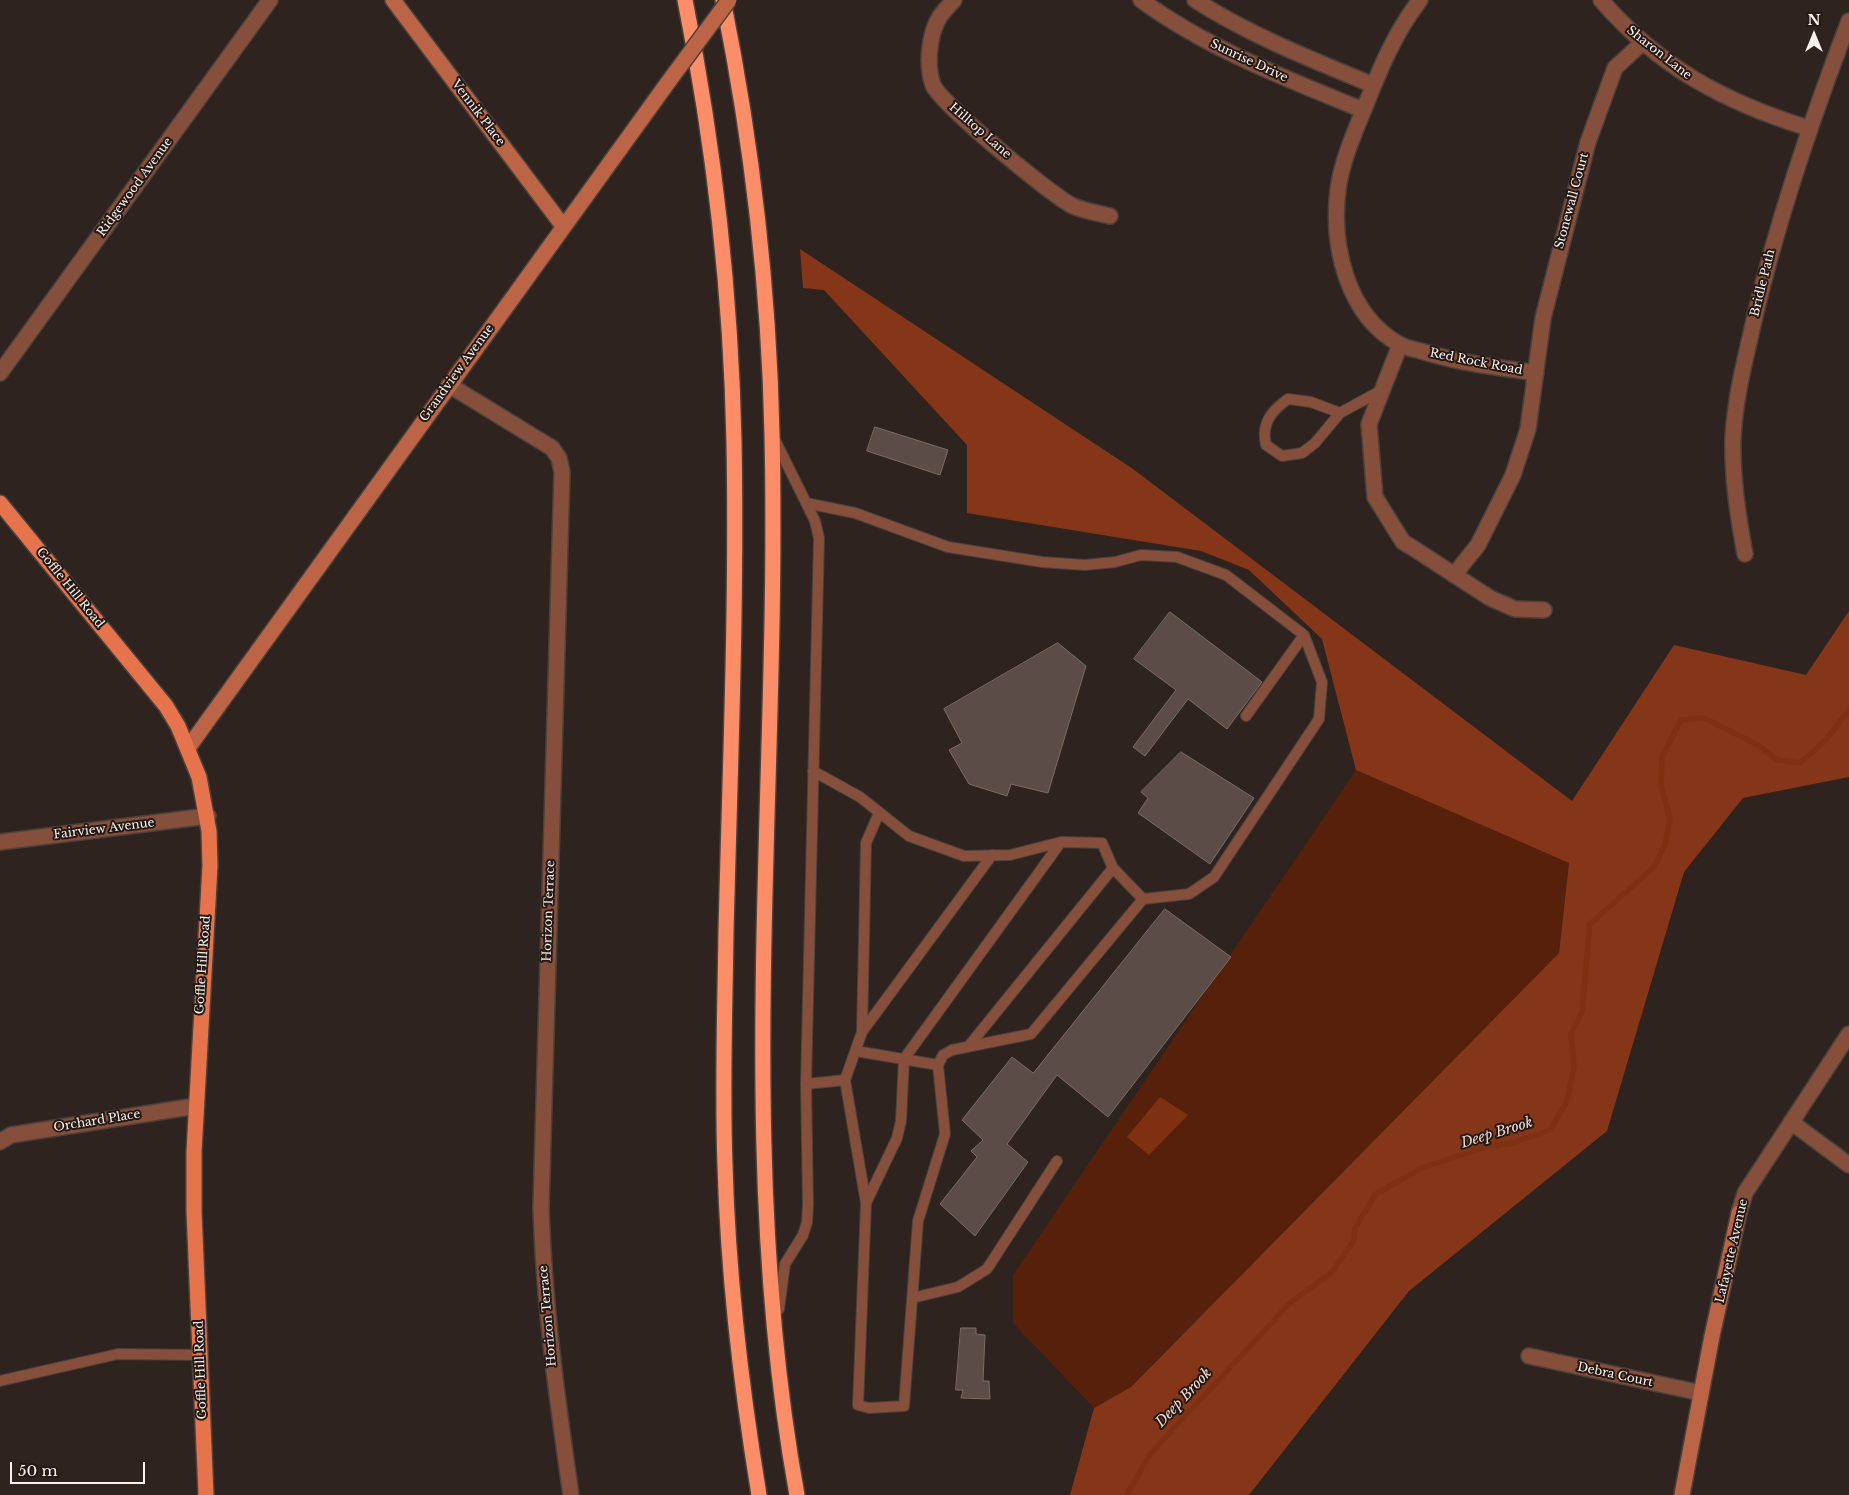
<!DOCTYPE html>
<style>
body{margin:0}
#map{position:relative;width:1849px;height:1495px;overflow:hidden;background:#2f231f;font-family:"Libre Baskerville",serif}
canvas{display:block}
.north{position:absolute;left:1789px;top:10px;width:50px;height:50px;-webkit-text-stroke:4px #251915;paint-order:stroke;rotate:0deg;font-size:14px;font-weight:700;line-height:20px;text-align:center;color:#f9f0ed}
.north::after{content:'';display:block;margin:auto;width:18px;height:22px;background:#f9f0ed;clip-path:polygon(50% 0,100% 100%,50% 72%,0 100%)}
.scale{position:absolute;left:10px;top:1462px;width:135px;height:22px;box-sizing:border-box;border:2px solid #f9f0ed;border-top:0;padding-left:6px;font-size:15px;line-height:18px;white-space:nowrap;color:#f9f0ed;-webkit-text-stroke:4px #251915;paint-order:stroke}
</style>
<div id="map">
<canvas width="1849" height="1495"></canvas>
<div class="north">N</div>
<div class="scale">50 m</div>
</div>
<script>
const g = document.querySelector('canvas').getContext('2d');
g.lineJoin = 'round';
function fill(path, color) {
  g.fillStyle = color;
  g.fill(path, 'evenodd');
}
function strokePath(path, color, width, dash) {
  g.strokeStyle = color;
  g.lineWidth = width;
  g.lineCap = dash ? 'butt' : 'round';
  g.setLineDash(dash || []);
  g.stroke(path);
}
function label(font, color, halo, rows, align = 'center') {
  g.font = font + ' "Libre Baskerville",serif';
  g.lineWidth = 4;
  g.setLineDash([]);
  g.textBaseline = 'middle';
  g.strokeStyle = halo;
  g.fillStyle = color;
  for (const [text, x, y, turn = 0] of rows) {
    g.save();
    g.translate(x, y);
    g.rotate((+turn || 0) * Math.PI / 180);
    g.textAlign = isNaN(turn) ? turn : align;
    if (halo) g.strokeText(text, 0, 0);
    g.fillText(text, 0, 0);
    g.restore();
  }
}
fill(new Path2D(`
 M1356,770l213,93 -10,90 -428,434 -37,21 -81,-85v-48z`), '#57200b');
fill(new Path2D(`
 M800,249l333,220 439,332 102,-156 132,30 43,-64v166l-106,21 -59,74 -77,259 -198,160 -160,204h-179l24,-87 37,-21 428,-434 10,-90 -213,-93 -34,-131 -73,-69 -48,-19 -234,-38v-68l-143,-155 -21,-2z`), '#853618');
fill(new Path2D(`
 M1160,1097l28,18 -39,40 -22,-18z`), '#7f3011');
strokePath(new Path2D(`
 M1127,1495l23,-41 140,-151 42,-31 22,-31 1,-13 21,-34 46,-26 63,-21 28,-4 37,-13 17,-29 7,-34 -3,-34 11,-21 8,-88 64,-57 11,-22 5,-26 -9,-33 1,-29 19,-37 23,-2 54,27 19,15 23,3 25,-22 24,-31`), '#7f3011', 5.5);
const building = new Path2D(`
 M875,427l73,23 -8,25 -73,-24z
 M1170,612l92,70 -35,47 -39,-30 -43,57 -12,-9 43,-57 -42,-31z
 M1058,643l28,23 -38,127 -37,-9 -4,12 -38,-12 -20,-34 13,-7 -18,-34z
 M1181,752l73,46 -44,66 -72,-51 10,-15 -7,-6z
 M1165,909l66,48 -123,160 -51,-42 -50,69 21,18 -53,74 -35,-32 37,-47 -6,-6 12,-11 -21,-20 50,-63 21,16z
 M961,1328h15v6l9,1 -2,46h6l1,18 -29,-1 2,-8h-7z`);
fill(building, '#5b4c48');
strokePath(building, '#7b6c67', 1);
const lane = new Path2D(`
 M1340,413l-29,-11 -23,-3c-17,12 -27,25 -22,46l16,11 20,-3 13,-10 25,-30 42,-23
 M774,438l41,83 4,17 -13,546 2,120 -1,18 -4,13 -18,29 -6,45
 M806,503l49,10 93,34 94,15 43,3 30,-3 26,-7 36,2 49,18 78,60 18,47 -3,37 -105,158 -25,17 -46,5
 M1246,716l58,-81
 M813,771l47,26 49,39 55,20 46,-1 51,-13 41,1 11,25 30,31 -112,135 -79,16 -9,5 -5,10 7,69 -27,87 -14,185 -35,2 -11,-3 8,-202 -21,-123 17,-48 4,-189 13,-30
 M862,1032l130,-177
 M968,1047l145,-179
 M856,1051l82,14
 M806,1084l39,-4
 M866,1203l31,-65 4,-17 3,-62 157,-217
 M912,1298l46,-11 29,-18 70,-108
 M0,1381l118,-27 82,1`);
const street = new Path2D(`
 M954,0c-5,6 -11,11 -15,18 -10,17 -13,48 -6,67 8,19 119,111 140,121 11,5 25,7 37,10
 M1141,0c67,49 146,79 222,110
 M1195,0c56,36 118,60 178,85
 M1420,0c-27,35 -42,74 -58,114 -10,24 -21,51 -24,76 -7,56 9,125 61,154 6,4 15,5 22,7 37,12 77,16 115,22
 M1601,0c58,67 123,102 207,128
 M1400,345l-31,79 6,73 28,45 10,6 77,50 25,11 29,1
 M0,373l270,-373
 M449,385l103,63 7,10 3,14 -21,735c3,97 16,192 30,288
 M1745,554c-7,-38 -13,-76 -12,-116 2,-41 13,-82 22,-122 24,-101 57,-198 94,-295
 M1454,575l24,-30 35,-70 15,-46 15,-111 45,-176 27,-74 27,-25
 M0,842l208,-26
 M1791,1122l58,43
 M0,1142l11,-7 185,-29
 M1739,1213l6,-20 104,-159
 M1529,1356l172,37`);
const secondary = new Path2D(`
 M393,0l170,226
 M188,748l481,-667
 M1682,1495l30,-159 27,-123`);
const primary = new Path2D(`
 M0,503l166,203 12,20 21,51 10,54 1,35 -16,286v59l12,284`);
const highway = new Path2D(`
 M685,0c29,145 46,294 49,442 3,163 -4,326 -8,490 -1,77 -4,155 -1,233 3,111 16,221 34,330
 M723,0c29,143 46,288 49,434 8,354 -39,710 25,1061`);
strokePath(lane, '#4b403c', 12);
strokePath(street, '#4b403c', 18);
strokePath(secondary, '#4b403c', 18);
strokePath(primary, '#4b403c', 18);
strokePath(highway, '#4b403c', 18);
strokePath(lane, '#864f3c', 10);
strokePath(street, '#864f3c', 15);
strokePath(secondary, '#bc6446', 15);
strokePath(primary, '#e5744c', 15);
strokePath(highway, '#fb8e68', 15);
const secondaryBridge = new Path2D(`
 M669,81l60,-81`);
strokePath(secondaryBridge, '#4b403c', 18, []);
strokePath(secondaryBridge, '#bc6446', 15);
label('12px', '#f9f0ed', '#251915', [
 ["Sharon Lane",1659,53,38],
 ["Sunrise Drive",1249,61,25],
 ["Vennik Place",478,113,53],
 ["Hilltop Lane",980,131,41],
 ["Ridgewood Avenue",135,187,-54],
 ["Stonewall Court",1572,201,-75],
 ["Bridle Path",1763,283,-76],
 ["Red Rock Road",1476,362,11],
 ["Grandview Avenue",457,373,-54],
 ["Goffle Hill Road",70,588,51],
 ["Fairview Avenue",104,829,-7],
 ["Horizon Terrace",549,911,-88],
 ["Goffle Hill Road",203,965,-86],
 ["Orchard Place",97,1121,-9],
 ["Lafayette Avenue",1732,1251,-77],
 ["Horizon Terrace",548,1316,-95],
 ["Goffle Hill Road",201,1370,-92],
 ["Debra Court",1615,1375,12]
]);
label('italic 14px', '#f4dcd3', '#251915', [
 ["Deep Brook",1497,1133,-17],
 ["Deep Brook",1184,1398,-47]
]);
</script>
